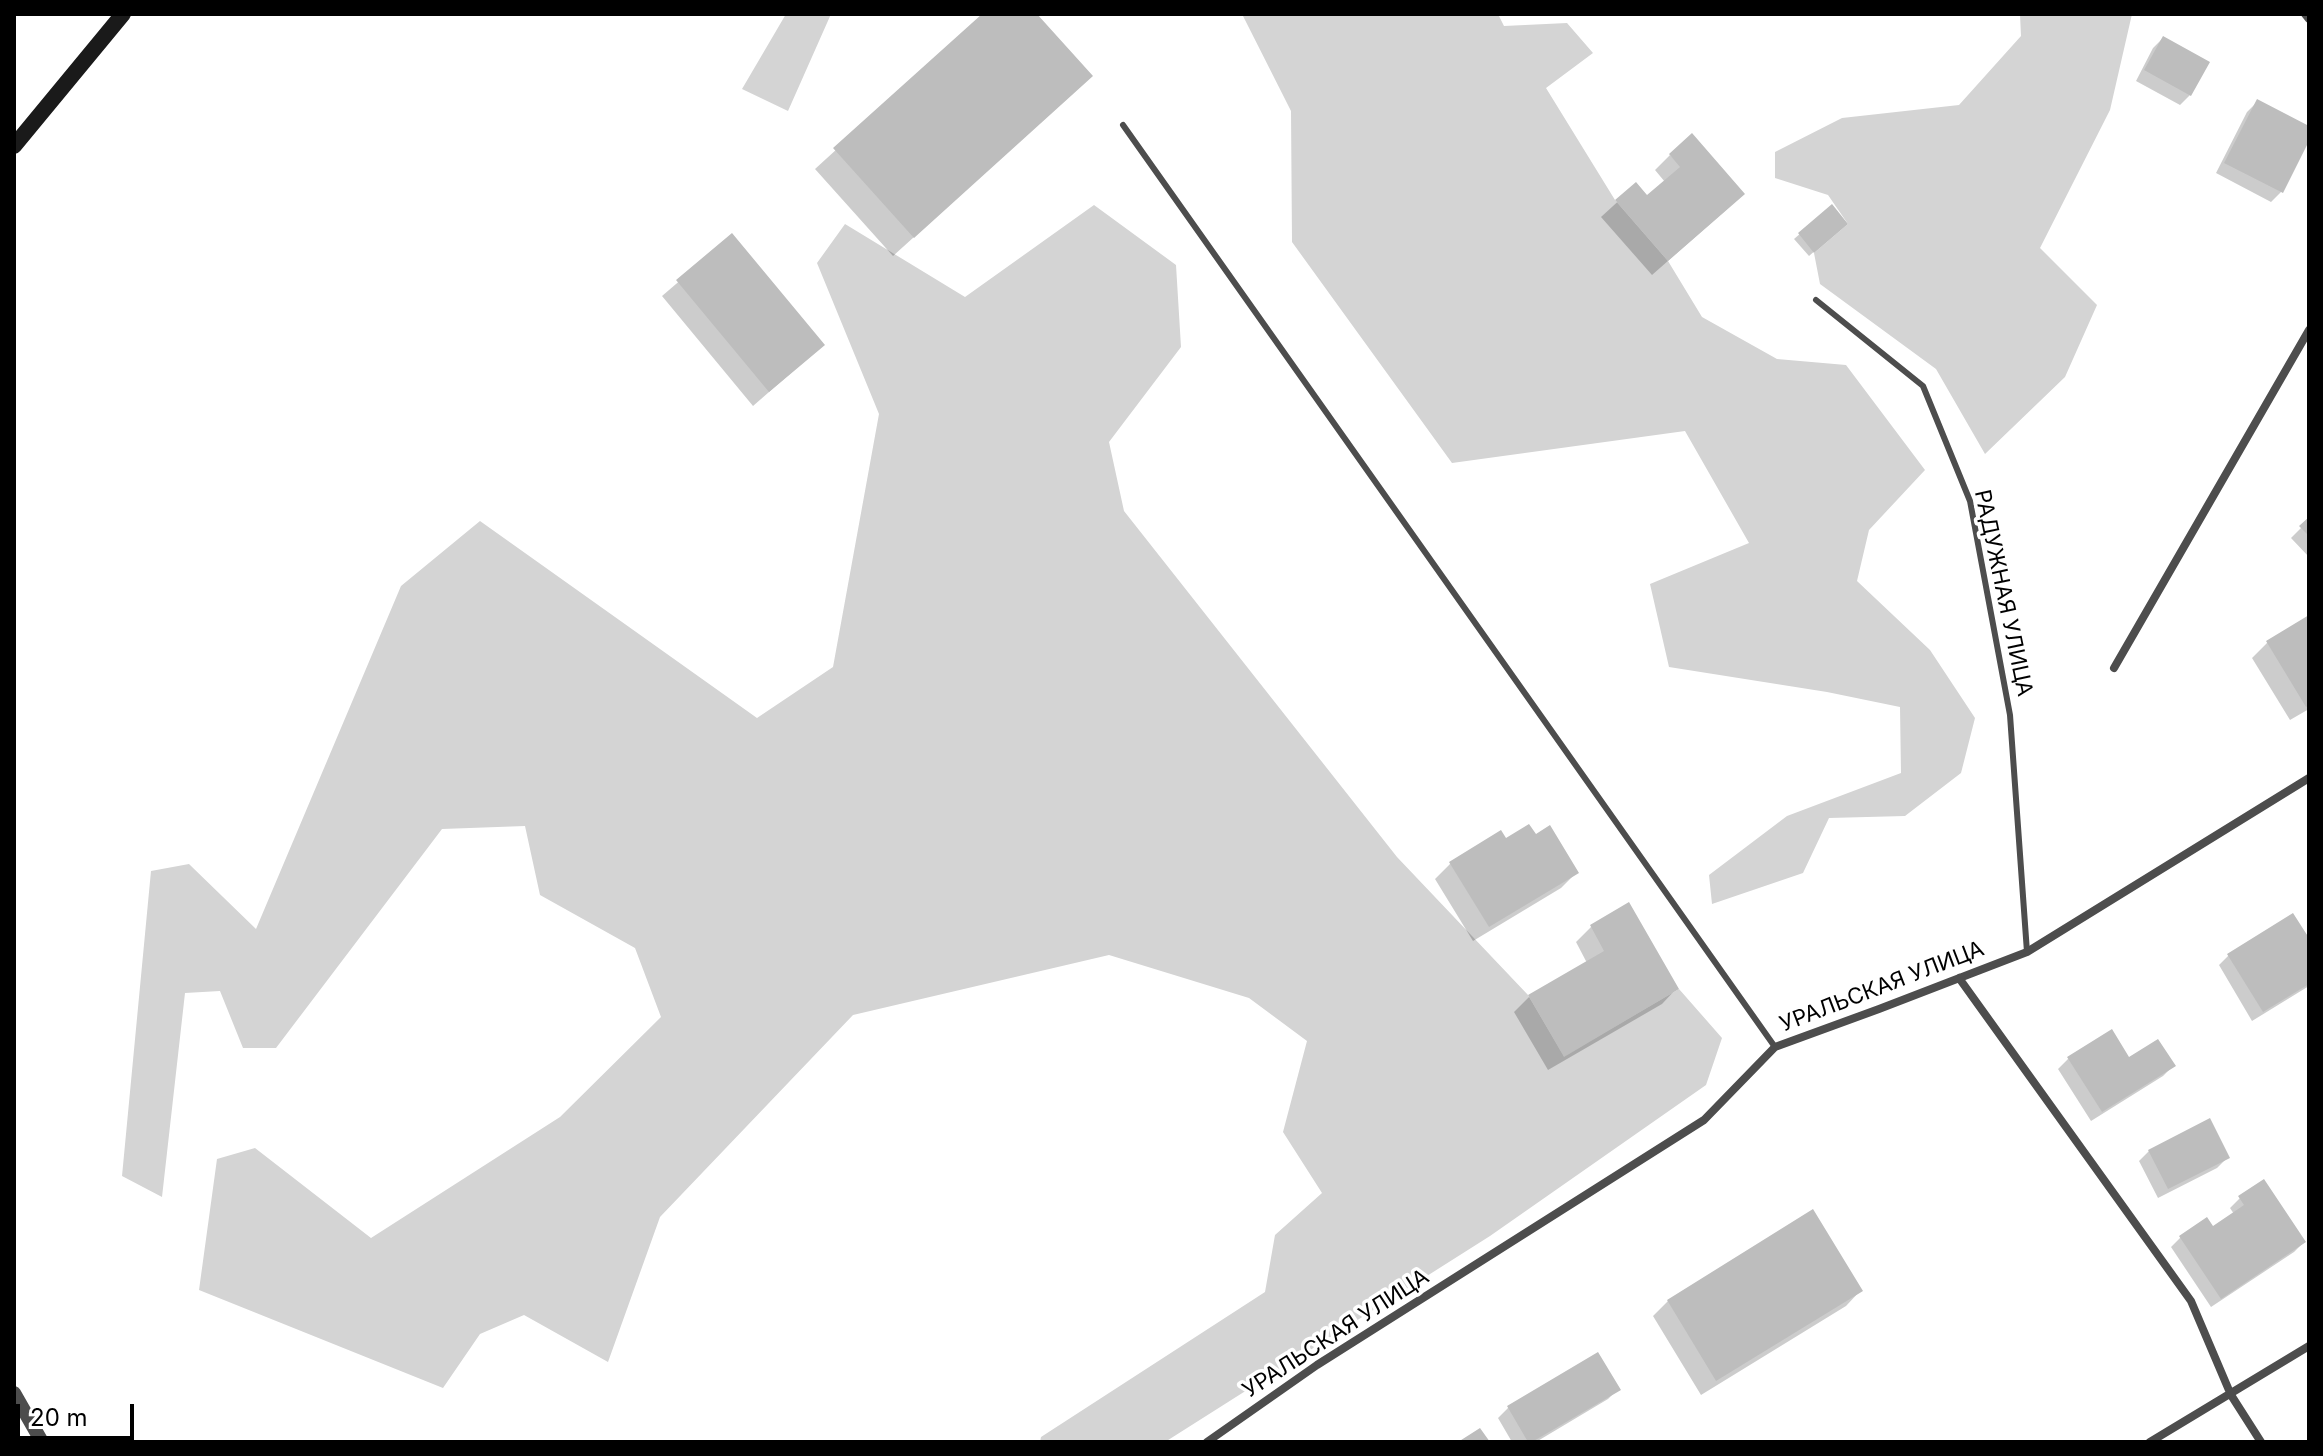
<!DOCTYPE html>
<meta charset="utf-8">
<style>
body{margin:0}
#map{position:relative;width:2323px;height:1456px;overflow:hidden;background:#fff;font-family:Inter,sans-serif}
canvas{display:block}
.frame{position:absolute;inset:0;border:16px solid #000;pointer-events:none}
.scale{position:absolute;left:16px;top:1404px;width:118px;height:36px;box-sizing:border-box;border:4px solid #000;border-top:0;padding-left:10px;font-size:24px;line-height:28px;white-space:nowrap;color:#000;-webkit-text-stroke:6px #fff;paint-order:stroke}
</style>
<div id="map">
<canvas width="2323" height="1456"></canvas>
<div class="frame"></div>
<div class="scale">20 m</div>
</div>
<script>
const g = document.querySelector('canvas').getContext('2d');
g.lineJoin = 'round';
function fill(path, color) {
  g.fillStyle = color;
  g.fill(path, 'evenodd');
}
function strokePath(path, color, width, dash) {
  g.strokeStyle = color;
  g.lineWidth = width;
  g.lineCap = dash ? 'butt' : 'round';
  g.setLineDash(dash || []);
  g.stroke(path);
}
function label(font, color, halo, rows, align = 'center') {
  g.font = font + ' Inter,sans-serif';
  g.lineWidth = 7;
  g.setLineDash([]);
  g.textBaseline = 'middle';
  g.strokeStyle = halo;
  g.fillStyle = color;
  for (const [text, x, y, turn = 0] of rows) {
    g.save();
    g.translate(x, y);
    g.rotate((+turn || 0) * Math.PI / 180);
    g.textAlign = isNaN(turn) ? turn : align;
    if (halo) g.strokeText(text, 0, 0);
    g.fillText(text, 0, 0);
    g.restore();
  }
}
fill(new Path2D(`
 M786,14h45l-43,97 -46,-22z
 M1242,14h256l6,12 63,-3 26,30 -47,35 69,112 53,61 34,56 75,42 69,6 79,105 -56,60 -12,51 73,69 45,68 -14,55 -56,43 -76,2 -26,55 -91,31 -3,-29 78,-59 114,-43 -1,-66 -73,-15 -158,-25 -19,-83 99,-41 -64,-112 -233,32 -160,-221 -1,-131z
 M2020,14h112l-22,96 -70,138 57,57 -32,72 -80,77 -49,-85 -116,-85 -6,-31 34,-29 -20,-29 -53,-17v-26l67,-34 117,-13 62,-69z
 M1094,205l82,60 5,82 -72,95 15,69 273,346 131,138 36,61 115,-67 43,49 -16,47 -216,151 -325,206h-125l1,-5 224,-145 10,-57 47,-42 -39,-61 24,-91 -58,-43 -140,-43 -256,60 -193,202 -52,145 -84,-47 -44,19 -37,54 -244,-98 18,-131 38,-11 116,90 189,-121 101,-100 -26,-69 -95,-53 -15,-69 -83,3 -166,219h-33l-23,-57 -35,2 -23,204 -40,-21 29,-305 38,-7 67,65 145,-343 79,-65 277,197 76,-51 46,-253 -62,-151 28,-39 120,73z`), '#d4d4d4');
fill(new Path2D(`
 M985,14h49l36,82 -177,160 -78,-87z
 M2163,38l27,57 -10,10 -44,-24 17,-33z
 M2257,102l52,27v8l-28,55 -10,10 -55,-29 31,-61z
 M1670,155l57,54 -75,66 -51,-58 35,-32 11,13 18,-16 -10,-12z
 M1831,207l10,21 -32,28 -15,-17z
 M732,236l91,109 -70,61 -91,-110z
 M2309,520v37l-18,-19z
 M2309,617v92l-19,11 -38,-62 15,-15z
 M1506,841l70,32 -15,15 -88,53 -38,-62 15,-15z
 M1628,905l49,83 -15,16 -114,66 -34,-58 15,-15 58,-34 -11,-21 15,-15z
 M2309,941v45l-57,35 -33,-56 10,-10z
 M2068,1059l60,1 45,6 -10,10 -72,45 -33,-52z
 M2149,1151l78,7 -10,10 -59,30 -19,-37z
 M2240,1198l64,44 -10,10 -83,55 -40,-60 10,-10 31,-9 22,-14 -4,-6z
 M1861,1290l-15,16 -145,89 -48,-79 15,-15z
 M1598,1355l20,34 -10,10 -72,43h-24l-14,-24 10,-10z`), '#0003');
fill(new Path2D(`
 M982,14h55l56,62 -179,162 -81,-90z
 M2163,36l47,26 -19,34 -47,-26z
 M2257,99l52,27v15l-26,52 -59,-30z
 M1692,133l53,61 -77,67 -53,-61 21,-18 11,13 33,-28 -11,-13z
 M1832,204l16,20 -34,29 -16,-20z
 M732,233l93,112 -56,47 -93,-112z
 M2309,517v19l-10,-10z
 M2309,615v90l-3,2 -40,-66z
 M1529,824l7,10 14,-9 29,48 -90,54 -40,-65 52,-32 5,8z
 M1629,902l50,87 -115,68 -36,-62 76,-44 -14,-26z
 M2293,913l16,25v46l-46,28 -36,-58z
 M2112,1029l17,28 29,-18 18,27 -74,46 -35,-55z
 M2210,1118l20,40 -62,31 -20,-39z
 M2264,1179l42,63 -85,57 -42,-63 28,-19 6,9 31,-21 -6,-9z
 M1813,1209l50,82 -147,90 -49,-81z
 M1598,1352l23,38 -89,52h-4l-21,-36z
 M1480,1428l10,14h-32z`), '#bdbdbd');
strokePath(new Path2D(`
 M1123,125l652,922
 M1816,300l107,86 47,115 40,214 17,237`), '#4d4d4d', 6);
strokePath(new Path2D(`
 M2305,14l4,5
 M2114,668l195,-338
 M1959,978l232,323 40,94 30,47
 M1207,1442l110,-77 387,-245 71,-73 104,-38 148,-57 282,-174
 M2150,1442l159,-96`), '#4d4d4d', 8);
strokePath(new Path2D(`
 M14,1393l28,49`), '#4d4d4d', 14);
strokePath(new Path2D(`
 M14,146l109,-132`), '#1a1a1a', 16);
label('22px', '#000', '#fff', [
 ["РАДУЖНАЯ УЛИЦА",2003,593,78],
 ["УРАЛЬСКАЯ УЛИЦА",1882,987,-21],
 ["УРАЛЬСКАЯ УЛИЦА",1336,1334,-33]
]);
</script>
